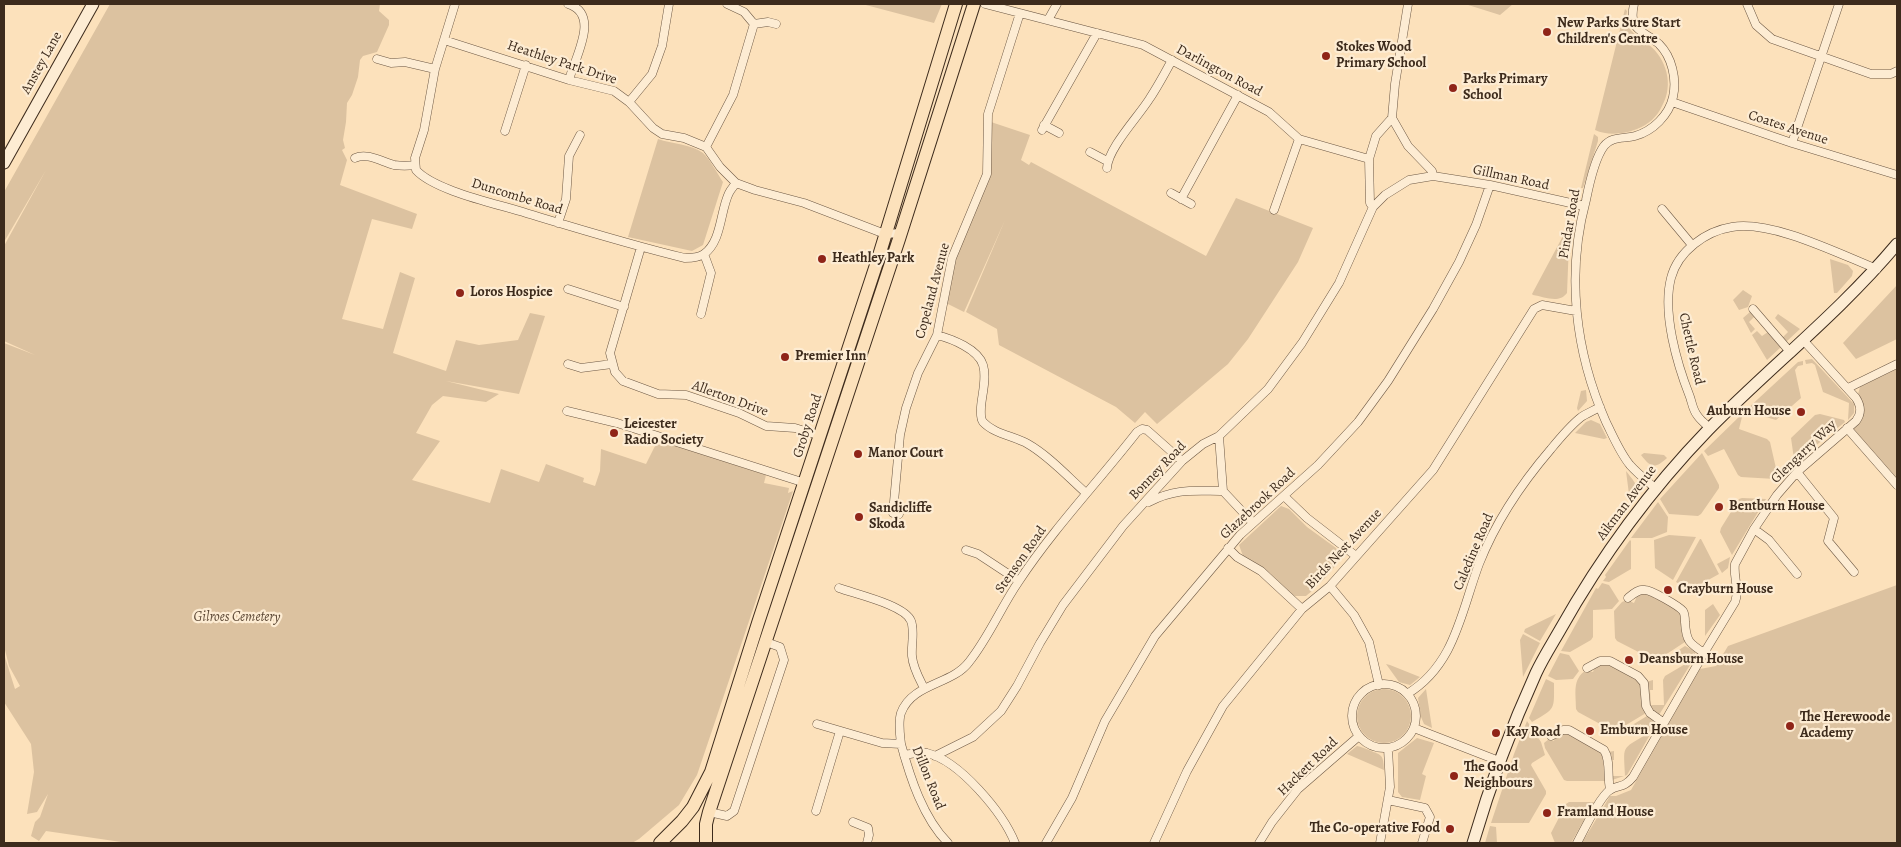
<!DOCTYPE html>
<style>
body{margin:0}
#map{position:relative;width:1901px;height:847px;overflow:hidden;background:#fce1bb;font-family:Alegreya,serif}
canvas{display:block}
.frame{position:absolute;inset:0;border:5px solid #3d2b1c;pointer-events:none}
</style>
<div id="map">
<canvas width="1901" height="847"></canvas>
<div class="frame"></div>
</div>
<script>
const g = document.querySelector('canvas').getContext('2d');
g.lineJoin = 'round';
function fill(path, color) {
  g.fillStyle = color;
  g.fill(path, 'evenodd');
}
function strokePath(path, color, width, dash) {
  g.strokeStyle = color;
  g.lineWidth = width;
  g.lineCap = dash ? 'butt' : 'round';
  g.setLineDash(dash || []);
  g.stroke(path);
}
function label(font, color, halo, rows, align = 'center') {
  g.font = font + ' Alegreya,serif';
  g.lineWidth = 4.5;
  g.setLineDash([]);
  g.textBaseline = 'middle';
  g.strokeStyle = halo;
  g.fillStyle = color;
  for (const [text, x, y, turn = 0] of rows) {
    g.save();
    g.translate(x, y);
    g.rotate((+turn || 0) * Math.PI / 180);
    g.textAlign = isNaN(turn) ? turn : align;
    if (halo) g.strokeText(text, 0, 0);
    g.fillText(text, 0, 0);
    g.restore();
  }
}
fill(new Path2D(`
 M110,4h270l-1,7 10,9v5l-12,27 -14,4 -3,4 -2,17 -6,18 -5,8 -1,19 -3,18 2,8 -3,2 5,10 -7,25 77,29 -5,15 -40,-10 -30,100 41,10 17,-57 15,6 -22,75 53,18 10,-31 23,5 39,-5 12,-27 15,3 -26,78 -73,-13 53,13 -13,8 -43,-6 -11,9 -16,28 24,8 -28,39 78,23 11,-34 38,13 7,-18 38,14 -1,4 12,4 5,-15 1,-22 45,15 12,-24 108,35 -2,8 25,5 -1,5 5,-2 -96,284 -18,30 -40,34 -7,4h-504l-82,-12 -7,10 -8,-5 4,-14 5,-5 8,-23 -11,18 -10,2 7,-42 -3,-28 -27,-42v-48l11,35 5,-3 -11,-20 -4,-16 -1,3v-310l31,12 -31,-14v-95l42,-76 -42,72v-50z
 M862,4h80l-8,19z
 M1465,4h48l-13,11z
 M1625,9l2,2c-1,5 -1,10 1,15 4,8 13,12 20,18 19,15 26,41 14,62 -5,11 -14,19 -25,23 -13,5 -29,7 -42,1z
 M988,121l42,14 -9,25 8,5 2,-3 175,94 30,-58 77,30 -15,34 -50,77 -20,25 -71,60 -12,-12 -10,11 -19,-16 -117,-62 -2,-16 -31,-17 39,-92 -41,92 -18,-9 3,-35 37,-92z
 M1594,134l4,3v4l-15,47h-2z
 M658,139c14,5 33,5 45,14 7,6 15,22 20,29l-20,63 -11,6 -64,-14z
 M1571,221l1,1 -3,21 -2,50c-8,11 -22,4 -34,2l-1,-1z
 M1830,259l18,6 5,6 -1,5 -15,17h-3z
 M1897,285v54l-41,20 -13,-16z
 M1743,290l9,6 -4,11 -9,3 -6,-10z
 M1750,312l4,5 -5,5 6,7 -4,4 -8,-15z
 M1778,314l22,15 -14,13 -4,-4 6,-6 -13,-14z
 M1757,331l5,5 6,-4 13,15 -14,13 -15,-25z
 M1812,359l42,45v9l-6,7 1,-17 -26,-11 -8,-27 -3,-2 -6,1 -1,-4z
 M1803,361v4l-5,1 -3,4 6,28 -25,22 -31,-9 53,-49z
 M1897,369v109l-45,-51c8,-13 15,-17 6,-33l2,-7z
 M1586,390l1,11 -9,10 -1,-3 4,-17z
 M1743,413l-4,16 28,10 3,3 8,35 -3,2 -34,-2 -3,-2 -14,-26 -16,7 -4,-5z
 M1820,414l24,6 1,2 -31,25 -19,19 -4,-28 24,-23z
 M1591,420l9,4 7,14 -3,1 -29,-6 11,-11z
 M1644,453l20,2 3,3c-12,11 -16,10 -26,-3z
 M1702,453l17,32v3l-18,26 -3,2 -29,-2 -9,-15z
 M1626,471c10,13 16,17 4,31z
 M1742,498l24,1 -34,56 -12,-23 1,-4 18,-29z
 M1658,502l10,15 -1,15 -15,6h-21z
 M1281,506l8,3 18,18 29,21c2,4 4,7 3,11 -2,8 -26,32 -33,37h-11l-3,-2 -22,-21 -27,-17 -4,-11z
 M1669,535l27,2 -23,43 -18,-12 -1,-28z
 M1700,539h1l18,35 -18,10 2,4 -3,1 1,3 -4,1 -21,-11z
 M1630,540l1,1v28l-22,13 -6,-1 3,-4 -1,-2z
 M1730,557l-2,11 -6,5 -5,-9z
 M1602,583l7,2 10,16 -7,8 -19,1v27l-2,3 -21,12 -9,-1 35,-63 2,1z
 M1897,585v258h-315l28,-47h6l15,-6 69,-121 16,-3 12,-20z
 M1647,593c10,6 33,13 35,25 1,9 -1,16 3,24l-29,19 -39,-20 -2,-3 -1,-27 8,-9 5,-2 7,3 4,-9z
 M1713,604l7,11 -15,21v-26z
 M1556,614l-16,27 -16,-9 1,-3z
 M1523,634l17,9 -17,34 -3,-37z
 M1685,646l10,5v6l-36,58 -9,-6 -4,-27 7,-2v10h-3l1,15h13l-1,-25 2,-4 22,-13 -6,-10 -6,3 -1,-3z
 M1560,653l9,2 10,16 -6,8 -17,1 -8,-4z
 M1386,664l4,1 30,12 -10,8 -11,-3z
 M1602,664h7l31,17 6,32 -30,18h-3l-35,-19 -2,-3c0,-17 -4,-29 10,-39l7,2 2,-6z
 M1546,679l8,4c0,27 2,25 -22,39l-3,-4z
 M1426,689l6,39 -8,-4 -3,-7 -3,-19z
 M1357 716a27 27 0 1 1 54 0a27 27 0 1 1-54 0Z
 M1647,716l7,4 1,6 -28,49 -15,5 -2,-3 -2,-25 6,-1v9h-3l1,16h13c-1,-31 -5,-26 22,-42l-6,-10 -11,6 -1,-3z
 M1527,721l14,21 4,13 -13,8 -1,2 15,26v3l-17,29h-38l23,-69z
 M1568,732l34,20 3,29h-38l-3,-1 -19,-32 -1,-5 5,-4 5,2 2,-6z
 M1417,738l17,5 -12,31 4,2 -6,24 -18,-3 -4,-5v-39z
 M1357,746c5,1 7,2 12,4 13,6 14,3 15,20l-37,-16z
 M1569,802h25l-23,41h-16l-4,-10 15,-29z
 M1490,826l6,1 1,16h-12z`), '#dcc2a0');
const street = new Path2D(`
 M455,4l-20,65 -11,61 -9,28 1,12c19,21 82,34 110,43 53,16 105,32 159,45 6,0 13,0 19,-4 18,-13 16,-43 25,-61 2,-4 5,-7 7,-10
 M568,4c33,10 7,53 1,76
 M727,4l17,8 10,12
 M985,4l158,41 126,67 30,27 70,20
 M1634,4c-6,28 8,25 25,40 13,13 18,35 14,53 -4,18 -20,34 -38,39 -11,3 -23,0 -31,10 -9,12 -15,39 -18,54 -20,74 -11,152 20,222 7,14 14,31 24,43 7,8 17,16 25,23
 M1747,4l9,21 16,14 99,35h20l6,-3
 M1048,20l9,-16
 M754,24l14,-2 8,2
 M444,40l125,40 45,11 15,11 24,26 9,6 22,4 22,9 14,20 16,16 19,7 49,13 81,31 16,-1
 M377,59l14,4 14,-1 30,7
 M629,102l23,-28 10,-28 7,-42
 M1672,102l120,41 105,32
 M1392,118l16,28 24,25 1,5
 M1044,125l15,8
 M1042,130l55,-97
 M505,131l21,-66
 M1792,143l47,-139
 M706,147l27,-52 21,-71
 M1090,152l17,9
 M355,158c12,-6 27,4 39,7 7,1 14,1 21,0
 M1107,168c1,-20 32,-52 43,-70 8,-12 15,-25 22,-38
 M1171,193l20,11
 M1181,199l57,-104
 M1373,207l-3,-4 -1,-44 7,-23 16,-18 3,-34 13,-80
 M1662,209l30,36
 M1274,210l25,-71
 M558,223l8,-24 3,-43 11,-21
 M641,247l-31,106 5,19 8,9 35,13 28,1 53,18 27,13 29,2 26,8
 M568,289l56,18
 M1753,309l38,44
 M701,314l10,-41 -7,-19
 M937,335c15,4 41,14 46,30 4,13 -1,29 -2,42 0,5 -1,11 2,15 11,12 31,14 45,22 21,12 40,33 58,49
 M568,364l13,4 31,-4
 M1848,388l49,-24
 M567,411l50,12 188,60
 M1847,428l50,57
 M1710,429c-4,-5 -10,-9 -13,-14 -4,-5 -5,-12 -7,-18 -13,-33 -28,-84 -19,-119 7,-27 35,-47 61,-51 40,-7 107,27 145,42
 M1219,436l4,55
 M1797,472l37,46 -6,23 26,31
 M1284,496l23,22 49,38
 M1149,502c27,-14 45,-11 74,-11l30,32
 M899,514l-6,-1 7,-78 6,-27 12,-35 19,-38 15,-77 35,-84 1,-60 32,-101
 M1754,529l15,11 28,34
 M1228,548l9,9 24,14 41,38
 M966,550l12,4 41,27
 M1330,586l24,29 15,27 10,43
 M839,588c16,6 66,17 72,33 4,10 0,24 1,35 1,12 7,22 12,32
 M1628,598c5,-4 10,-9 17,-8 6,0 34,16 38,21 2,3 2,7 2,11 1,19 4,21 19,31
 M1587,668l13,-7h10l28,15 6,7 2,23 4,7 14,10
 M1352 716a32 32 0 1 1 64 0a32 32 0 1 1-64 0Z
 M1407,694c48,-29 54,-82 72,-130 17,-43 42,-80 72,-115 9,-11 18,-22 29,-31 5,-4 13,-7 20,-11
 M817,724l65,19 19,1c9,33 22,74 47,99
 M1414,728l85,33
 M1551,736l12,-6h6l35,20c7,11 3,27 6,39
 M901,744c-1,-9 -3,-22 0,-31 11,-30 51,-28 68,-51 20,-25 32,-55 50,-81 35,-53 79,-99 118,-149l5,-3 5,1 35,31
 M904,755c7,-1 16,-3 23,-2 33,8 76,60 88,90
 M935,756l38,-19 28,-26 16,-25 23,-43 23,-38 60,-79 59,-65 21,-17 16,-8 49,-47 34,-46 37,-60 34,-76 12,-12 24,-15 24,-4 57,9 94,21
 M1388,800l37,8 5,9 -8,26
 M816,811l24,-80
 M709,812l18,4 7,-5 50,-151 -4,-13 -14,-5
 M853,822l15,6 1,7 -2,8
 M1046,843l26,-45 33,-77 50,-85 85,-101 78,-70 40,-43 30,-41 45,-72 26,-47 17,-37 14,-40
 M1154,843l33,-72 36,-65 79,-97 28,-23 103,-116 101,-161 8,-4 34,6
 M1259,843l13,-21 26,-33 61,-53
 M1380,843l10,-56 -2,-39
 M1577,843c6,-11 23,-47 33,-53 9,-6 13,-1 23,-13l71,-124 31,-51c5,-13 -2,-25 0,-38l19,-35 23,-34 20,-23 59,-51c6,-8 5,-15 0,-23l-52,-57`);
const secondary = new Path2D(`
 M4,163l89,-159
 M1473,843c17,-58 38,-115 63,-170 7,-15 16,-29 24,-43 41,-73 90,-140 148,-200 62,-63 132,-118 189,-186`);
const primary = new Path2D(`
 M660,843l22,-22 11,-14 18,-35 47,-149 120,-364 78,-255
 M706,843v-19l3,-12 190,-573 75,-235`);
strokePath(street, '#6d5844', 9);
strokePath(secondary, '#3d2b1c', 13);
strokePath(primary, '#3d2b1c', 14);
strokePath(street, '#fdecd3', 8);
strokePath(secondary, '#fdecd3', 11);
strokePath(primary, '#fce1bb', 12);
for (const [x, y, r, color] of [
 [1547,32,5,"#8f2418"],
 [1326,56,5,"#8f2418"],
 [1453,88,5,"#8f2418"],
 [822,259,5,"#8f2418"],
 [460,293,5,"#8f2418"],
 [785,357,5,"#8f2418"],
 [1801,412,5,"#8f2418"],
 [614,433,5,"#8f2418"],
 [858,454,5,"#8f2418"],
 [1719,507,5,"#8f2418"],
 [859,517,5,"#8f2418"],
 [1668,590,5,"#8f2418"],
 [1629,660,5,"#8f2418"],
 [1790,726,5,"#8f2418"],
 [1590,731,5,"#8f2418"],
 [1496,733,5,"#8f2418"],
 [1454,776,5,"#8f2418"],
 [1547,813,5,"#8f2418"],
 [1450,829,5,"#8f2418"]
]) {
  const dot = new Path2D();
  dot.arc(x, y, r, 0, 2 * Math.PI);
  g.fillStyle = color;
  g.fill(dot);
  strokePath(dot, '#fdecd3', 2);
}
label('bold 14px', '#3d2b1c', '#fdecd3', [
 ["New Parks Sure Start",1557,24],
 ["Children's Centre",1557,40],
 ["Stokes Wood",1336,48],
 ["Primary School",1336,64],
 ["Parks Primary",1463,80],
 ["School",1463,96],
 ["Heathley Park",832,259],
 ["Loros Hospice",470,293],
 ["Premier Inn",795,357],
 ["Auburn House",1791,412,"right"],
 ["Leicester",624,425],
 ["Radio Society",624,441],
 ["Manor Court",868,454],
 ["Bentburn House",1729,507],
 ["Sandicliffe",869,509],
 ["Skoda",869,525],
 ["Crayburn House",1678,590],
 ["Deansburn House",1639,660],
 ["The Herewoode",1800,718],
 ["Academy",1800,734],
 ["Emburn House",1600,731],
 ["Kay Road",1506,733],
 ["The Good",1464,768],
 ["Neighbours",1464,784],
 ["Framland House",1557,813],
 ["The Co-operative Food",1440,829,"right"]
], 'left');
label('14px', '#3d2b1c', '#fdecd3', [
 ["Anstey Lane",42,63,-61],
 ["Heathley Park Drive",562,63,18],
 ["Darlington Road",1219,71,28],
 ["Coates Avenue",1788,128,18],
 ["Gillman Road",1511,178,12],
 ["Duncombe Road",517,197,17],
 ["Pindar Road",1570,224,-80],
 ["Copeland Avenue",933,291,-75],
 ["Chettle Road",1691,349,77],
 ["Allerton Drive",730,399,20],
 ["Groby Road",808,426,-72],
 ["Glengarry Way",1804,452,-44],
 ["Bonney Road",1158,471,-46],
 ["Aikman Avenue",1627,503,-53],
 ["Glazebrook Road",1258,504,-43],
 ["Birds Nest Avenue",1344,549,-47],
 ["Caledine Road",1474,552,-67],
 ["Stenson Road",1021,560,-55],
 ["Hackett Road",1308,767,-44],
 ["Dillon Road",928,778,68]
]);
label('italic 14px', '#5d4936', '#fdecd3', [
 ["Gilroes Cemetery",237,618]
]);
</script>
